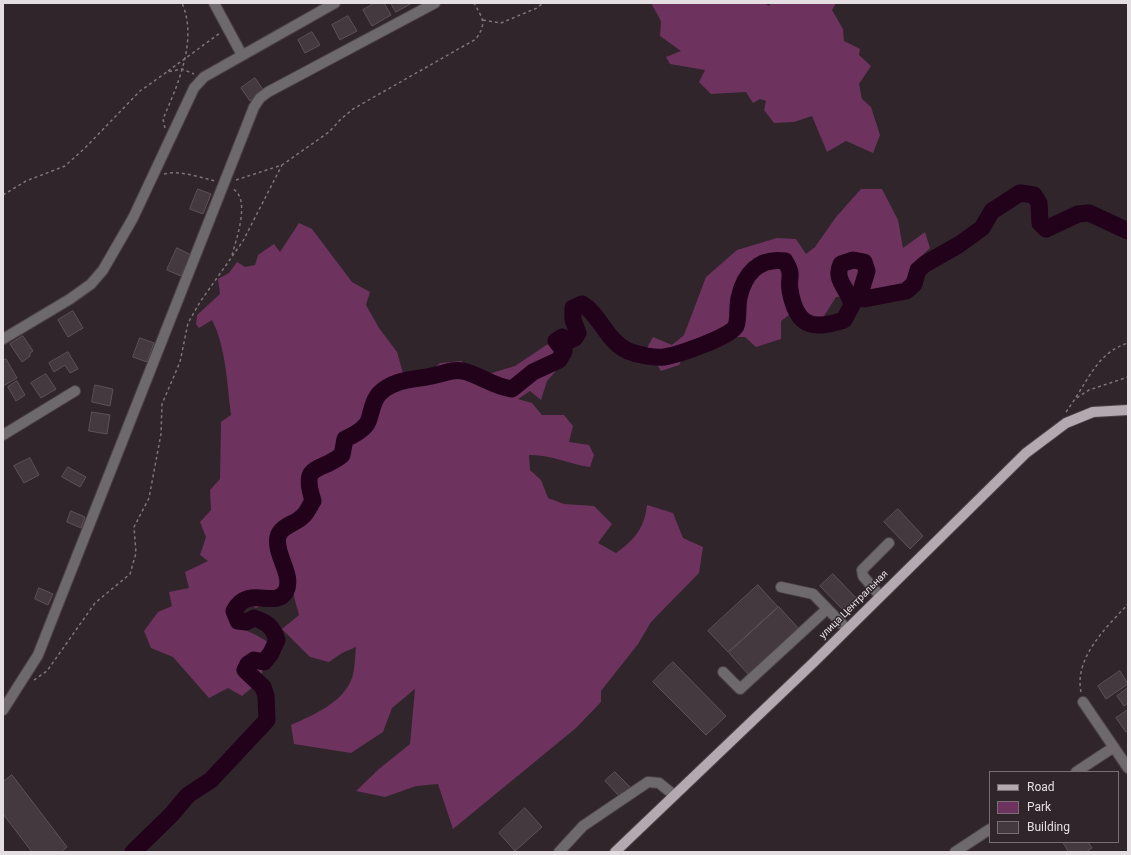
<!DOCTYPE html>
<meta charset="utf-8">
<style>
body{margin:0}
#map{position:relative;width:1131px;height:855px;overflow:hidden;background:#2f252b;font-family:Roboto,sans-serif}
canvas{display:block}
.frame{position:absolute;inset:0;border:4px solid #e4dde1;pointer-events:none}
.legend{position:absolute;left:989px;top:771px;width:130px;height:72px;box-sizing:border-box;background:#2f252b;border:1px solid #776f74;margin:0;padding:5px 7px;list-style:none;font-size:12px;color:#e4dde1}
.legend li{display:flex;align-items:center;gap:8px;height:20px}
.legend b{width:20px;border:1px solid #776f74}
</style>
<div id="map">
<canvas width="1131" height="855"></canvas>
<div class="frame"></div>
<ul class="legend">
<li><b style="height:5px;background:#b4a9b0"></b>Road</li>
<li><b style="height:11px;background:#6d335e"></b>Park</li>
<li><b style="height:11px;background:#43393f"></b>Building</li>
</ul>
</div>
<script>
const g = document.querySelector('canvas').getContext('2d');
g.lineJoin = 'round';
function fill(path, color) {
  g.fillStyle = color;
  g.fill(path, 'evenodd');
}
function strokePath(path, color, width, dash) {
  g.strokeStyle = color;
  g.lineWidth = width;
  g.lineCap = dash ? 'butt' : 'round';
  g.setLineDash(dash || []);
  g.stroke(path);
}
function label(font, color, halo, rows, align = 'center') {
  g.font = font + ' Roboto,sans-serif';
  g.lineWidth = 3;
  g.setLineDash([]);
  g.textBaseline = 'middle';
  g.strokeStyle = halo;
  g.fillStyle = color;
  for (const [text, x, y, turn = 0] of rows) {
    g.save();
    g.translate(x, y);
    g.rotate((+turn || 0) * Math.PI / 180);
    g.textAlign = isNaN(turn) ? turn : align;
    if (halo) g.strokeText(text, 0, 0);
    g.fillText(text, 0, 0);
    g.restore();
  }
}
fill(new Path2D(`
 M651,3h112l7,3v-3h66l-4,7 11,19 1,12 16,8 -1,6 12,11 -12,18 3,15 9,8 9,28 -7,18 -27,-12 -19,11 -15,-36 -18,6 -20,1 -10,-13 2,-9 -6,-2 -7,4 -7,-11 -35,2 -12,-12 6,-12 -35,-6 -4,-7 15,-6 -21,-15 1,-15z
 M861,189h21l16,31 5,28 22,-16 5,16 -17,16 -7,19 -22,11 -48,3 -17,27 -22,-15 -16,12v18l-25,8 -11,-10h-22l-22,14 -16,3 -6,11 -18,6 -14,-23 6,-11 19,8 12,-10 22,-58 31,-27 40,-12 19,1 10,15 9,-7 21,-30z
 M299,223l13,6 40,53 18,10 -4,13 13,23 18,24 6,21 23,3 14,-13 21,-2 24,14 30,-9 33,-22 17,17 -18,20 -6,19 -11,-9 -12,8 14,4 10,12h22l9,11 -4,16 20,3 5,10 -4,12c-21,-3 -41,-13 -61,-12l1,15 11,10 7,18 16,6 30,2 18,18 -14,19 18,10c19,-14 28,-24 31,-48l26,8 10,25 20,9 -4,26 -48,49 -13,22 -37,47v11l-25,26 -123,101 -15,-45 -22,2 -31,11 -29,-6 23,-22 31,-25 5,-55 -23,19 -9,24 -32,21 -57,-9 -3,-19c22,-10 52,-22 61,-47 3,-9 3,-21 4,-31l-14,6 -13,9 -19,-5 -28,-28 17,-14 -6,-22 -8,-10 -11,18 -18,7 -7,-3 -19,18 26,12 26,15 -19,19 -4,13 -17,14 -14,-8 -19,10 -36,-41 -22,-9 -7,-17 14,-19 14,-6 -3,-14 20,-4 -4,-16 23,-11 -8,-6 6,-18 -6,-15 11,-12 -1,-20 10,-11 1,-57 10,-7c-4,-31 -5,-68 -19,-95l-13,8 -3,-4 1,-9 23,-21 -2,-15 11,-6 8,-11 8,5 10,-2 3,-10 16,-11 6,8z`), '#6d335e');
strokePath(new Path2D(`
 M133,852l38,-37 17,-20 23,-15 56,-60 -1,-24 -3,-9 -18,-17 3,-6 6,-4 10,2 7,-9 6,-13c-4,-13 -10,-18 -23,-22l-8,4 -8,-1 -4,-10c14,-27 42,-1 52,-20 8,-16 -12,-37 -8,-54 2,-11 18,-13 25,-21 4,-3 7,-11 10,-15 -12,-39 5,-27 29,-46l3,-16c7,-3 16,-8 21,-14 6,-7 4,-21 13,-31 15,-16 38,-14 57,-19 11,-2 15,-6 27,-4 17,4 31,16 49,18l21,-17 26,-12 5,-9 -8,-10 6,-4 7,4 6,-3 3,-5 -5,-13v-12l9,-4c18,10 24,37 46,47 10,4 26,7 36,6 13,-2 67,-20 72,-31 3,-8 1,-19 3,-28 5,-24 20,-41 46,-37 9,15 3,14 5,29 6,36 22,41 54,30l8,-15c-3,-16 -19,-25 -11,-41l12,-4 11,2 3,9 -7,23 4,5 42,-8 8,-7 4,-14 7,-6 35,-20 22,-16 10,-17 28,-18 14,2 5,8 1,20 6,6 32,-15 11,-1 39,18`), '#22011b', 17);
const building = new Path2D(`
 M375,3h9l7,12 -19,11 -9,-16z
 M391,3h21l-16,9z
 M348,16l9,15 -17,9 -8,-15z
 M312,32l8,13 -15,8 -7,-13z
 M255,78l9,13 -14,10 -9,-13z
 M198,189l13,5 -8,20 -13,-5z
 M177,248l14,7 -10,21 -14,-6z
 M73,311l10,17 -15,9 -10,-17z
 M23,336l10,15 -3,2v3l-8,6 -12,-18z
 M140,338l14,5 -7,19 -14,-5z
 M68,352l10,17 -8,4 -5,-8 -11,7 -5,-9z
 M6,359l11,19 -14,8v-25z
 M46,374l10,15 -15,9 -10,-15z
 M17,381l8,14 -9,6 -8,-14z
 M95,385l18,4 -3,17 -18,-4z
 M92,412l18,3 -3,19 -18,-3z
 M30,458l9,17 -15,8 -10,-17z
 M68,467l18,10 -6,10 -18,-10z
 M898,509l25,27 -13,13 -26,-27z
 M71,511l14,6 -4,11 -14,-6z
 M833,574l26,27 -13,12 -26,-27z
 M758,585l20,22 -50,45 -20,-21z
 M39,588l14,6 -5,11 -13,-6z
 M779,607l20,22 -51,45 -19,-21z
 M673,662l53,54 -20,19 -53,-53z
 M1120,671l8,13 -22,15 -8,-13z
 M1128,688v15l-4,3 -7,-10z
 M1128,710v21l-2,1 -10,-14z
 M615,772l16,16 -10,10 -16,-17z
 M12,775l55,72 -6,5h-29l-29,-38v-32z
 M525,808l17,19 -27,24 -16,-18z
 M1063,842h25l4,6 -6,4h-17z`);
fill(building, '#43393f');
strokePath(building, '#5d5259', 1);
const minor = new Path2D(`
 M214,3l28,52
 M3,339l67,-40 21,-15 12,-14 30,-52 61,-130 10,-11 131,-74
 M3,435l72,-44
 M781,587l32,7 34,35
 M880,596l-17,-20 -1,-6 27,-27
 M723,672l17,17 87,-80
 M1083,702l45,66
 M3,710l35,-55 216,-548 6,-9 8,-6 167,-89
 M1076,772l38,-25
 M559,852l24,-26 65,-44 11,1 15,12
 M955,852l35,-23`);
const major = new Path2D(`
 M615,852l198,-189 213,-210 40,-30 27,-11 35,-2`);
strokePath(minor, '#4c4248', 12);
strokePath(major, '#4c4248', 12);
strokePath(new Path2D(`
 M483,20l18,3 36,-15 6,-5
 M168,71l52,-38
 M165,128l-2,-9c15,-35 35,-79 19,-116
 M164,174c16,-4 35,3 51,7
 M236,180l46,-15 47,-33 12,-13 12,-10 123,-70c11,-16 7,-20 -2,-36
 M3,195l23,-14 39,-15 20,-18 55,-57 27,-19 15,-3 12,5
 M232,255c4,-15 19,-56 1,-66
 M1076,397c15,-23 24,-45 52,-54
 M1066,412l9,-13 14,-9 39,-13
 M34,680l13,-9 48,-68 35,-29 6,-21 -2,-26 15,-29 12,-64 1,-30 18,-42 8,-39 12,-21 43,-61 39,-76
 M1081,692c-7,-35 26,-65 47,-88`), '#7e767b', 1.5, [3, 3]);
strokePath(minor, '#6e696c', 10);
strokePath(major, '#b4a9b0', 10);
label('10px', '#e4dde1', '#2f252b', [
 ["улица Центральная",854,605,-45]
]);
</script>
